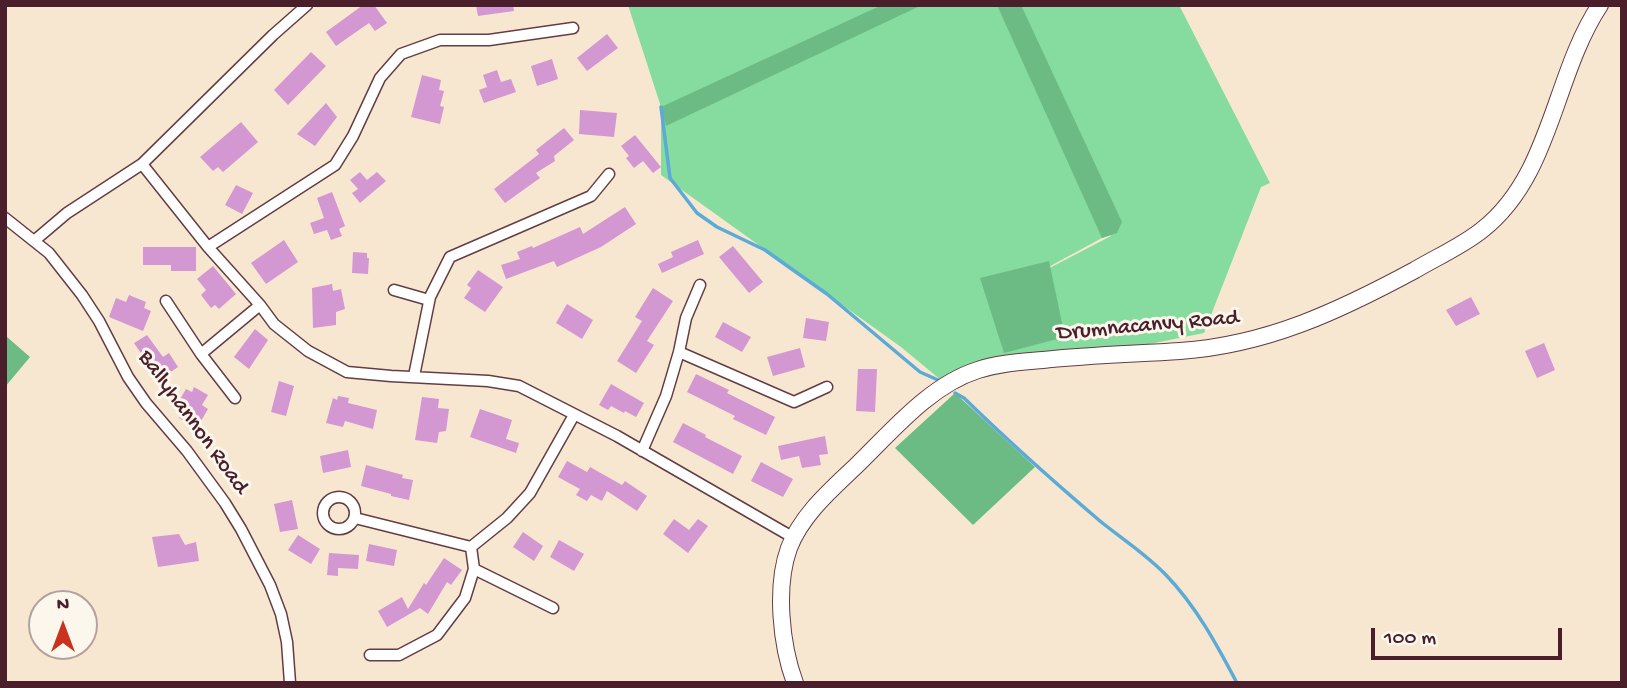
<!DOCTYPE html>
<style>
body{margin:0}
#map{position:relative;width:1627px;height:688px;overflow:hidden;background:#f7e7d1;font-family:"Gochi Hand",sans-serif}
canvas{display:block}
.frame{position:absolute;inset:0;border:7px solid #4a1f2b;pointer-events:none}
.north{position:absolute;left:28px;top:590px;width:70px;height:70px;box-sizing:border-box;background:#fbf7ec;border:2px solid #b4a19f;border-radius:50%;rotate:0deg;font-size:19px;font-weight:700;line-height:28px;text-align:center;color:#4a1f2b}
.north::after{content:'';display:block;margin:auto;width:24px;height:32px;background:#c8321e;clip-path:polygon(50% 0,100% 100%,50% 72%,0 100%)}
.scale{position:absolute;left:1371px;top:628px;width:191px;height:32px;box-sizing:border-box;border:4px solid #4a1f2b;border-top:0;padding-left:9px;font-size:21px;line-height:24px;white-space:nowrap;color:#4a1f2b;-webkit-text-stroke:5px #fbf7ec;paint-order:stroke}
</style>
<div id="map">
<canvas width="1627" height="688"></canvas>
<div class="frame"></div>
<div class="north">N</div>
<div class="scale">100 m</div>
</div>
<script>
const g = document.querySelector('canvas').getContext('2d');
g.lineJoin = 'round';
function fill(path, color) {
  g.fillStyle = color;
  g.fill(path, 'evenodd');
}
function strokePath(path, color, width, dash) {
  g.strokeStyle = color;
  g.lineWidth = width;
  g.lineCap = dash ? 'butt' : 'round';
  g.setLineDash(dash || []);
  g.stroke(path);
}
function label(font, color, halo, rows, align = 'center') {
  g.font = font + ' "Gochi Hand",sans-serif';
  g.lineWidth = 6;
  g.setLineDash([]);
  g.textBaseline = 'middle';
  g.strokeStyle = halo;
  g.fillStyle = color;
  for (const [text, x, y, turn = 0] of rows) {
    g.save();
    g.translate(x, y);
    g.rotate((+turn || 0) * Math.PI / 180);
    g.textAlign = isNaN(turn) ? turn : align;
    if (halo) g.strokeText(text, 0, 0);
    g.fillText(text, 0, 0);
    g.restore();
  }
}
fill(new Path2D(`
 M628,5h551l91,178 -9,4 -57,146 -257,52 -46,-38 -240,-172v-68zM1111,235v1l-127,66 118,-64z`), '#86db9e');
fill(new Path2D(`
 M882,5h40l-256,121 -5,-19z
 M997,5h24l101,217 -5,11 -15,5z
 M1049,261l16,76 -61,16 -24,-75z
 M7,337l23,20 -25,30v-49z
 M955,393l80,74 -62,58 -78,-77z`), '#6cbb85');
strokePath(new Path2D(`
 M661,107l9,71 27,35 20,14 48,23 28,20 34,24 93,78 18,8
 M955,393l9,5c44,43 89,83 136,123 22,18 46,33 66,54 30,31 51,70 71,108`), '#5caad6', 3.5);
fill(new Path2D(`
 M363,5h11l13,18 -12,8 -6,-8 -33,23 -10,-14z
 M476,5h37l1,6 -36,5z
 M607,34l11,14 -31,23 -10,-13z
 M311,52l15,14 -38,39 -14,-15z
 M552,59l6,20 -21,7 -6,-20z
 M497,70l4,12 10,-3 5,13 -32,11 -5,-13 8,-3 -4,-12z
 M422,75l19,5 -2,10 5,1 -4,15 4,1 -4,17 -29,-7z
 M326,103l11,14 -22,29 -18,-12z
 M580,110l37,3 -3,24 -35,-3z
 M241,122l17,20 -35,30 -5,-5 -5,4 -13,-14z
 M564,128l10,12 -20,16 1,5 -19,12 4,5 -35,25 -11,-14 45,-35 -3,-4z
 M635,135l26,32 -8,6 -10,-12 -9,7 -8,-10 3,-2 -8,-10z
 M360,172l7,8 10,-8 9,9 -26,22 -8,-10 6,-4 -8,-9z
 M236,185l17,8 -11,21 -17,-9z
 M332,192l13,34 -6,3 3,7 -11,4 -4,-10 -13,4 -4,-11 14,-5 -7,-20z
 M625,207l11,17 -35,23 -44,20 -3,-6 -48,18 -5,-14 19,-6 -3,-7 15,-6 1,2 47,-21 3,7z
 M284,240l14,22 -32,22 -15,-21z
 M698,240l6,14 -42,19 -4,-9 15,-7 -2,-5z
 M733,246l30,36 -14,11 -30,-36z
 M143,247h53v24h-25v-6h-28z
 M353,252l14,1v5h2l-1,16 -16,-1z
 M213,266l23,28 -17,15 -4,-4 -4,3 -10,-13 5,-5 -9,-11z
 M478,270l25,17 -18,25 -21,-14 7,-10 -4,-3z
 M332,284l1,7 8,-2 4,20 -9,3v13l-23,3 -1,-40z
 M653,288l20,13 -26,40 7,4 -18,28 -19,-12 25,-40 -7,-4z
 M129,295l17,7 -2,6 7,3 -8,20 -34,-14 7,-19 10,4z
 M1471,297l9,17 -24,12 -10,-16z
 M567,304l26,16 -11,19 -26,-16z
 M806,318l23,4 -3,19 -23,-3z
 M723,322l28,15 -9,15 -27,-15z
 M255,329l13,11 -19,29 -15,-12z
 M147,335l16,22 6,-4 9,14 -19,13 -25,-37z
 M1544,343l11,27 -18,8 -12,-27z
 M800,348l5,19 -32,9 -6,-19z
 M858,369h19l-2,43 -19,-1z
 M696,374l33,16 -2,3 48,24 -9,18 -33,-16 2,-3 -48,-24z
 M279,381l15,5 -8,30 -15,-4z
 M611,384l33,19 -8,14 -11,-6 -1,2 -13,-7 -3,4 -9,-5z
 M194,387l14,8 -6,10 6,4 -11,19 -18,-10 5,-8 -8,-4 10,-17 6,3z
 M338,396l11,2 -1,5 29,7 -4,19 -28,-8 -2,6 -17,-4 7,-25 4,2z
 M422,397l17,2 -1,9 11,1 -3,22 -7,1 -2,11 -22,-3z
 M480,409l32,11 -6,19 13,4 -3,10 -46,-16z
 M683,423l23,12 -1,2 37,19 -9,18 -60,-32z
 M825,436l3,18 -9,1 2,10 -19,3 -3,-12 -18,4 -3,-14z
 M348,450l3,17 -28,6 -3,-17z
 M567,461l20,11 3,-5 32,18 3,-4 22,15 -10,15 -30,-20 -5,10 -11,-6 -4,6 -11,-6 4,-6 -22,-12z
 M761,462l32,17 -10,18 -32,-16z
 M366,465l37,10 -1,3 11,2 -4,20 -18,-4v-2l-30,-8z
 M292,500l6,29 -18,3 -6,-28z
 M674,519l15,11 9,-11 10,7 -20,27 -25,-19z
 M523,532l20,14 -9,15 -21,-14z
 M179,534l6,11 11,-3 3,19 -41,6 -6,-30z
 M298,535l22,14 -9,15 -23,-14z
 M559,540l25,14 -10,17 -24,-14z
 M369,544l28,6 -3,16 -28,-5z
 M329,553l30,2 -1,14 -20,-1v8l-11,-1z
 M444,558l18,12 -11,15 -4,-3 -19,32 -8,-6 -33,19 -9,-16 24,-14 6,12 16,-26 2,2z`), '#d397d2');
const minor = new Path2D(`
 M142,164l66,83 52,58 14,19 34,27 39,21 44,4 97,5 31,5 98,50 177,102
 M5,218l44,35 33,42 17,26 29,56 18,26 41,48 38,52 16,26 29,56 11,29 6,28 3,41
 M34,241l33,-28 75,-49 131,-129 34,-30
 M208,247l127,-82 18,-29 27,-58 21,-24 39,-14h49l84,-12
 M394,290l35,10
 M166,301l35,53 34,44
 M679,352l115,50 33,-15
 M201,354l59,-49
 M414,376l16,-79 20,-40 141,-61 18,-22
 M642,451l24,-55 13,-44 7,-34 14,-33
 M323 513a16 16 0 1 1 32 0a16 16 0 1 1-32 0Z
 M355,518l116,29
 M474,569l79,39
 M370,655h29l38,-20 28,-37 9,-29 -3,-22 36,-29 23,-25 44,-78`);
const secondary = new Path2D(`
 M795,683c-14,-38 -20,-96 -6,-135 13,-34 43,-59 68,-83 35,-34 73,-80 121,-95 21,-7 43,-8 65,-10 46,-5 91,-6 137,-9 87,-6 159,-40 235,-81 22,-13 47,-24 67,-40 70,-55 71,-154 118,-225`);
strokePath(minor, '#643d44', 13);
strokePath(secondary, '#643d44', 18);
strokePath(minor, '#fff', 10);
strokePath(secondary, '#fff', 16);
label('23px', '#4a1f2b', '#fbf7ec', [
 ["Drumnacanvy Road",1148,327,-5],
 ["Ballyhannon Road",192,423,54]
]);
</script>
